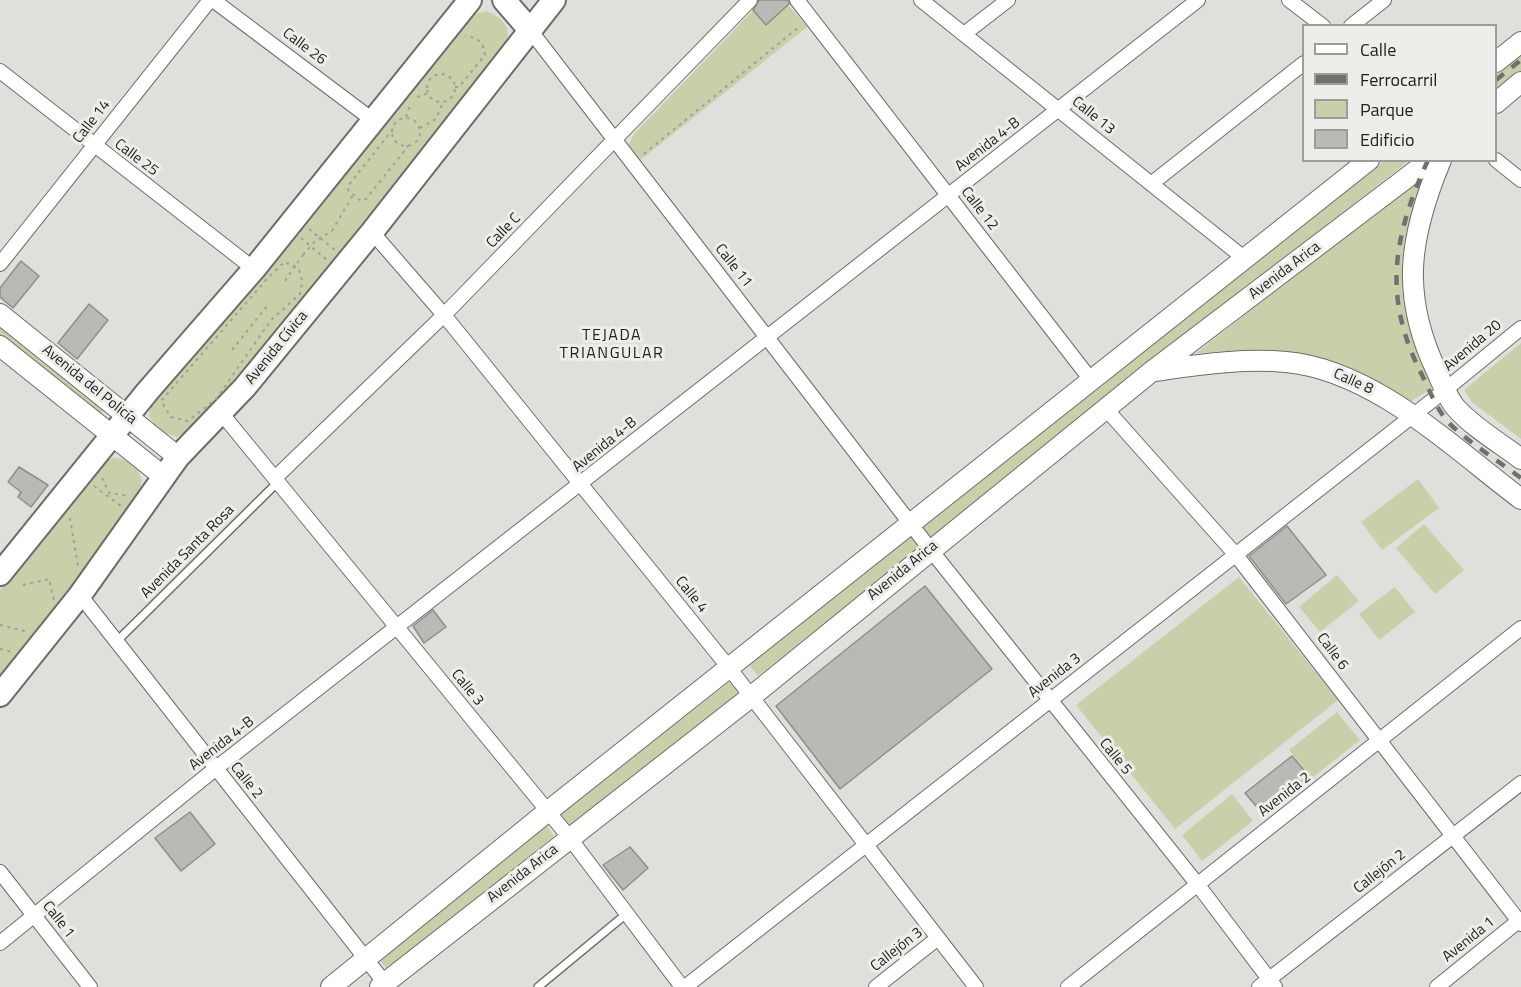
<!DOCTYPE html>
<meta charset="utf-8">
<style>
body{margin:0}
#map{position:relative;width:1521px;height:987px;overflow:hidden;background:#dfe0dc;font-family:"Titillium Web",sans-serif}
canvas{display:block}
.legend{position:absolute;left:1302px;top:24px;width:195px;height:138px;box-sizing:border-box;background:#edeee9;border:2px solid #9c9d99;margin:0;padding:8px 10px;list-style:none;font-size:18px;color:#222321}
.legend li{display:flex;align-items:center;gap:12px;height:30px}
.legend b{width:30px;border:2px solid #9c9d99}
</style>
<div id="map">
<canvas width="1521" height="987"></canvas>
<ul class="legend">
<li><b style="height:8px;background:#fff"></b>Calle</li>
<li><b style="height:8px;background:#70716e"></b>Ferrocarril</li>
<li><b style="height:16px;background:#c8d0a9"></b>Parque</li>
<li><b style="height:16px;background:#b9bab5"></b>Edificio</li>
</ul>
</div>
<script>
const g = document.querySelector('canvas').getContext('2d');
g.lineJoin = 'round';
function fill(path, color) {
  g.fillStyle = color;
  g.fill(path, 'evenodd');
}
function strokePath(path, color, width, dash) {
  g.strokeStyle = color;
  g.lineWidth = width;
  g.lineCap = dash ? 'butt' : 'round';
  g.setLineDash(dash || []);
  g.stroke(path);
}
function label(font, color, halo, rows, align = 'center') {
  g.font = font + ' "Titillium Web",sans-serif';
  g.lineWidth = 6;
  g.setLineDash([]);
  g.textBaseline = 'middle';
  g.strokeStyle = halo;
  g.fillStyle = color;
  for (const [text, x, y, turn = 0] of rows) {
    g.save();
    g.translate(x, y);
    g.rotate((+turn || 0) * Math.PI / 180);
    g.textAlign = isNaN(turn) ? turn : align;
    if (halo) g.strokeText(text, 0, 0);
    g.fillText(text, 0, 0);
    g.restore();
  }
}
fill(new Path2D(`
 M763,0h21l23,27 -169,135 -10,-16 6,-12z
 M486,11c20,7 25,19 21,40l-311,375 -19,11 -18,-6 -10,-15 2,-11 316,-389z
 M1521,52v19l-25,20v-19z
 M1384,161h24l-650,515 -10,-12z
 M1427,172c-6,19 -15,39 -20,58 -13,57 3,106 25,158l-24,15 -135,-50 -52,-2 -26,3z
 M0,325l103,83v4l-4,2 -99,-79z
 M1521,343v96l-49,-37 -8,-12z
 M112,458c22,0 35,15 27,37l-77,115 -62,72v-92l99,-124z
 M1418,479l21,29 -57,42 -21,-28z
 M1424,524l40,46 -29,24 -39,-46z
 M1337,575l22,26 -39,31 -21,-25z
 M1239,577l99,123 -163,129 -99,-124z
 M1395,587l20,25 -36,28 -20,-26z
 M732,680l9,12 -175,136 -9,-11z
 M1337,712l23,28 -48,38 -23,-28z
 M1232,794l21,27 -51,40 -20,-26z
 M546,825l8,11 -166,134 -9,-11z`), '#c8d0a9');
const building = new Path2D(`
 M759,0h29l1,4 -23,21 -13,-15z
 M21,261l18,15 -26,32 -13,-11v-9z
 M89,304l19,16 -31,39 -19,-16z
 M19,467l29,18 -17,22 -13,-10 3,-5 -13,-10z
 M1287,526l39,49 -40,29 -37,-48z
 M925,586l67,83 -152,120 -64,-83z
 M433,610l13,17 -22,16 -11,-17z
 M1292,756l17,20 -47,37 -17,-20z
 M190,812l25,32 -34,27 -26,-33z
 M630,847l18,21 -25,22 -20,-25z`);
fill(building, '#b9bab5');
strokePath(building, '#8e8f8b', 1.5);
const lane = new Path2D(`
 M116,642l162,-160
 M538,987l87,-72`);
const street = new Path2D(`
 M213,0l161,121
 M797,0l294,380
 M921,0l323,258
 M1289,0l34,26
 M1351,26l33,-26
 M530,30l400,519 268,336 77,102
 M964,34l44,-34
 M0,71l254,198
 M1496,160l25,20
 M1151,184l153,-121
 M372,232l72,83 286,354 246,318
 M0,264l210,-264
 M1106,409l130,146 285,369
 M222,414l347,423 113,150
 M275,478l169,-163 306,-315
 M80,595l308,392
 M0,872l90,115
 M0,943l215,-174 983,-769
 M685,987l749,-588 87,-71
 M876,987l62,-49
 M1068,987l453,-359
 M1259,987l262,-204
 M1437,987l84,-68`);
const secondary = new Path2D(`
 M1496,62l25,-20
 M1496,103l25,-21
 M1441,160c-32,77 -41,135 -4,212 5,11 11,27 19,36 18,20 44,35 65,51
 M0,314l178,143
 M0,346l164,131
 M1154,371c44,-6 88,-13 132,-9 88,8 167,86 235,137
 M331,987l216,-175 822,-652
 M380,987l372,-291 399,-324 279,-212`);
const primary = new Path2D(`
 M504,0l26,30
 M0,574l147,-182 107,-123 216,-269
 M0,695l80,-100 98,-138 67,-70 127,-155 182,-232`);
strokePath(lane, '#6c6c69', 10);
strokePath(street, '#6c6c69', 16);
strokePath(secondary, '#6c6c69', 22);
strokePath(primary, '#6c6c69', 26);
strokePath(new Path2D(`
 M427 88a14 14 0 1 1 28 0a14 14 0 1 1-28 0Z
 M455,87h4l26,-32c-1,-12 -7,-18 -20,-19
 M417,97l12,-4
 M406,117l4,-12
 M392 132a14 14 0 1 1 28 0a14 14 0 1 1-28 0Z
 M420,128l16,-9 7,-17
 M393,129l-45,57v4l13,11 5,-2 43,-54
 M644,154l156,-128
 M309,229l26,21
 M332,231l21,-36
 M301,238l26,22
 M286,263c18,4 17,16 14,31l-29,26 -54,78 -29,23 -17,-4 -10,-16 105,-121 15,-15z
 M297,263l6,-8
 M232,350l35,-44
 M102,478l7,15 20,3
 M94,486l27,20
 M70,518l8,48
 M23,585l26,-6 5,21
 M0,625l29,7
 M0,649l13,3`), '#9fa09c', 2, [3, 4.5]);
strokePath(lane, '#fff', 7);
strokePath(street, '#fff', 14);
strokePath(secondary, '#fff', 20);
strokePath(primary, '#fff', 22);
strokePath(new Path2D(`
 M1496,80l25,-20
 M1428,160c-36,80 -46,139 -4,219 7,15 15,35 28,47 21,19 46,35 69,52`), '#70716e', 4.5, [10, 10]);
strokePath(new Path2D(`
 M303,255l12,-14 17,-10
 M285,281l12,-18`), '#9fa09c', 2, [3, 4.5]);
label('15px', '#222321', '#edeee9', [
 ["Calle 26",304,47,37],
 ["Calle 13",1093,116,39],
 ["Calle 14",92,122,-52],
 ["Avenida 4-B",988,145,-38],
 ["Calle 25",136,158,37],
 ["Calle 12",979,209,52],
 ["Calle C",504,231,-46],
 ["Calle 11",733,266,52],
 ["Avenida Arica",1285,271,-37],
 ["Avenida 20",1473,346,-40],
 ["Avenida Cívica",277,348,-51],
 ["Calle 8",1353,382,24],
 ["Avenida del Policía",89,385,39],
 ["Avenida 4-B",605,445,-39],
 ["Avenida Santa Rosa",188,552,-45],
 ["Avenida Arica",903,571,-39],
 ["Calle 4",691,595,51],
 ["Calle 6",1332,652,53],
 ["Avenida 3",1055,676,-38],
 ["Calle 3",467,688,51],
 ["Avenida 4-B",222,744,-38],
 ["Calle 5",1115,757,51],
 ["Calle 2",246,781,51],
 ["Avenida 2",1285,795,-38],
 ["Callejón 2",1380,872,-38],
 ["Avenida Arica",523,874,-38],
 ["Calle 1",58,920,52],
 ["Avenida 1",1469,940,-39],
 ["Callejón 3",897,950,-38]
]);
g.letterSpacing = '1.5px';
label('16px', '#222321', '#edeee9', [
 ["TEJADA",612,336],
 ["TRIANGULAR",612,354]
]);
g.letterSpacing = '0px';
</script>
